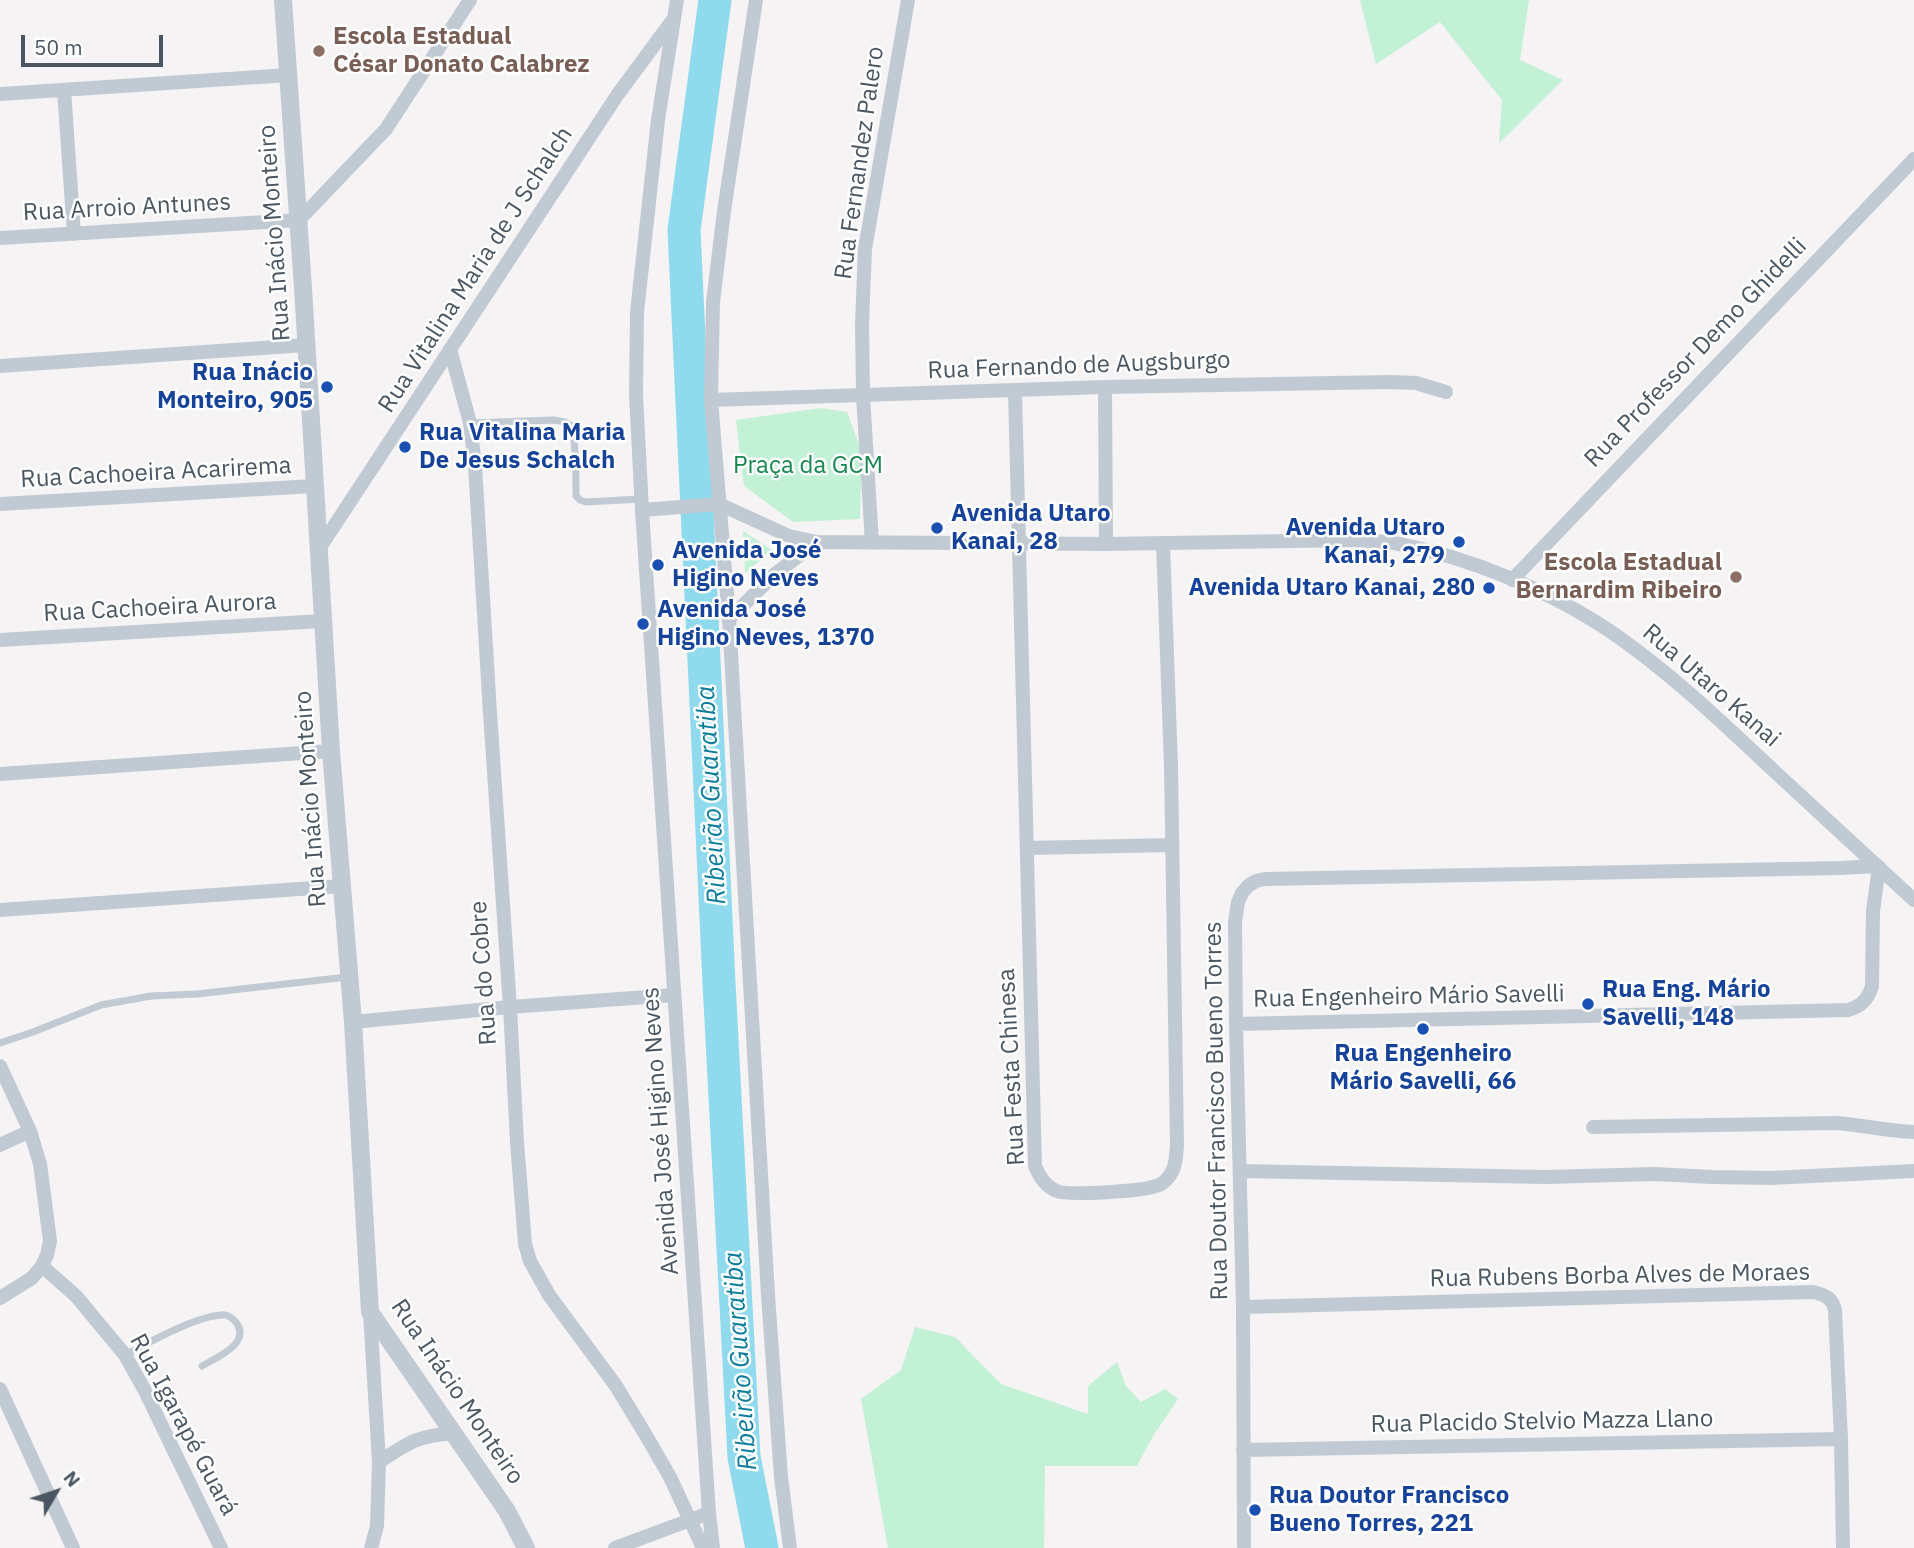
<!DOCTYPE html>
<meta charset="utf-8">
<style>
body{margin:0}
#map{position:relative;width:1914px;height:1548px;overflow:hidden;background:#f5f3f3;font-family:"IBM Plex Sans",sans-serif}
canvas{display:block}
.north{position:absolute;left:21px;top:1457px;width:70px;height:70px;-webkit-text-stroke:5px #fff;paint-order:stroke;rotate:51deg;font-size:19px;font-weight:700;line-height:28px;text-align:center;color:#4a5661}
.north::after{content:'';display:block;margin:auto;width:24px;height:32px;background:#4a5661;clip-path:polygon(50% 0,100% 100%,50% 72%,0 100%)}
.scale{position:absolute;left:21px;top:35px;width:142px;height:32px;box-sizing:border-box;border:4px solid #4a5661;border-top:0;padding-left:9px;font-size:21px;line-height:24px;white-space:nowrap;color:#4a5661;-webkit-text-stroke:5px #fff;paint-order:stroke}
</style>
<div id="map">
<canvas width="1914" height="1548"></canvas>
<div class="north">N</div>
<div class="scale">50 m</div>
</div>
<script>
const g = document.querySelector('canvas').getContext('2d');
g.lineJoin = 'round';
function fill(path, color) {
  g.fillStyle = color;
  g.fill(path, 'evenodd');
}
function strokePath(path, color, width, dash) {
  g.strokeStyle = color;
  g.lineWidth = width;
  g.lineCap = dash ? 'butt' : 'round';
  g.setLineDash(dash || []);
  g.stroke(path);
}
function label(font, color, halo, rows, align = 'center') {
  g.font = font + ' "IBM Plex Sans",sans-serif';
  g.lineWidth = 5;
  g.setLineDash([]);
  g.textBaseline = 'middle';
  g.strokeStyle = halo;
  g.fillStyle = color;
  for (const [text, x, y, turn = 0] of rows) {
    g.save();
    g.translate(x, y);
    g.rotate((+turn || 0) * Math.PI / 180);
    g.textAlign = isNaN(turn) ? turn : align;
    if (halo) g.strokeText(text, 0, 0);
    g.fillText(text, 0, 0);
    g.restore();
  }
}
fill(new Path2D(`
 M1360,0h169l-9,60 43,20 -64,63 3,-43 -62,-78 -64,42z
 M821,408l26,4 15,41 -2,66 -67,3 -49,-36 -8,-66z
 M743,531l29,19 -27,23z
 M915,1327l40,10 46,47 87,30v-28l29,-24 9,24 15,16 24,-13 13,10 -25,37 -16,30h-92l-1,82h-156l-27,-149 40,-29z`), '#c3f1d5');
strokePath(new Path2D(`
 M715,0l-31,230 35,753 25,474 18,91`), '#90daee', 33);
strokePath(new Path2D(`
 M470,423l84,-3 11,2 7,4c4,24 4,46 4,70l4,4 6,2 55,-3
 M0,1043l33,-11 68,-27 50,-9 46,-2 150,-17
 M125,1355c25,-13 69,-38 96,-40 6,-1 10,2 14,6 18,22 -18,36 -33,45`), '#c1cad2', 7);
strokePath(new Path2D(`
 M677,0l-19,120 -21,192 -1,83 6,115 67,1003 4,35
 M756,0l-32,211 -11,91 -2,98 18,219 39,676 13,182 9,71
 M64,90l10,144
 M0,94l289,-19
 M0,238l299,-18 87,-91 84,-129
 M450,349l20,74 5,43 15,247 20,294 7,135 8,102 5,17 19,34 67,91 28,46 26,45 33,71
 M0,366l306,-21
 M1105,387l1,157
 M1015,391l20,775c4,10 11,21 22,25 11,5 86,0 99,-5 4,-1 7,-3 9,-5 11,-10 11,-23 12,-36l-6,-379 -8,-223
 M711,400l394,-13 286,-5 25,1 30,9
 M0,504l314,-18
 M642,510l77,-6 70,32 28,6 289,2 246,-4c14,1 28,1 42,3 76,14 160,49 223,93 57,40 107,88 157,135 47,43 93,86 140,129
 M872,543l-9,-148 -1,-72 3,-74 43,-249
 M319,549l299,-455 54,-73
 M1512,580l402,-421
 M729,619l46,-45 42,-32
 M0,640l322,-19
 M0,774l331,-23
 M1027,848l145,-3
 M0,910l342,-24
 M353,1022l157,-15 164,-12
 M1236,1024l612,-14c14,-4 20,-11 24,-24l1,-75 6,-44
 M0,1066l30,65 10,33 10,77 -3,14 -5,11 -10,12 -32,20
 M1593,1127l243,-4c26,2 52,8 78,9
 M0,1145l30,-14
 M1240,1171l306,6 108,-3 58,3 59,1 143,-7
 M42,1266l34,30 49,59 19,34 77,159
 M1243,1307l570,-15c13,3 19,6 22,18l6,129 2,109
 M370,1313l9,149 -2,64 -6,22
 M0,1389l73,159
 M1243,1450l598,-11
 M379,1462c30,-20 38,-26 75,-29
 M615,1548l94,-35
 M1244,1548l-1,-241 -7,-283 -1,-102 3,-20 4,-9 6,-7 8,-5 9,-2 576,-11 35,-2`), '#c1cad2', 14);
strokePath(new Path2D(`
 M283,0l20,288 28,463 22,271 17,290 137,199 19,37`), '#c1cad2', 18);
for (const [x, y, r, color] of [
 [319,51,7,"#8d6e63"],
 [327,387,7,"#1a4fb4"],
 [405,447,7,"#1a4fb4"],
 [937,528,7,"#1a4fb4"],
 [1459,542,7,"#1a4fb4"],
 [658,565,7,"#1a4fb4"],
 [1736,577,7,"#8d6e63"],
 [1489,588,7,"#1a4fb4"],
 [643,624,7,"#1a4fb4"],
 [1588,1004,7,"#1a4fb4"],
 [1423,1029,7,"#1a4fb4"],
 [1255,1510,7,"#1a4fb4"]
]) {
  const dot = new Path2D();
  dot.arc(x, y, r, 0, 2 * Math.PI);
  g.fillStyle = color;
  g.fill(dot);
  strokePath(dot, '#fff', 2.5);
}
label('bold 24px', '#785e54', '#fff', [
 ["Escola Estadual",333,37],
 ["César Donato Calabrez",333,65],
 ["Escola Estadual",1722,563,"right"],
 ["Bernardim Ribeiro",1722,591,"right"]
], 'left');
label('24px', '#4a5661', '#fff', [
 ["Rua Fernandez Palero",860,163,-82],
 ["Rua Arroio Antunes",127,208,-3],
 ["Rua Inácio Monteiro",275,233,-94],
 ["Rua Vitalina Maria de J Schalch",476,270,-57],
 ["Rua Professor Demo Ghidelli",1696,353,-46],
 ["Rua Fernando de Augsburgo",1079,366,-2],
 ["Rua Cachoeira Acarirema",156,473,-3],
 ["Rua Cachoeira Aurora",160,608,-3],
 ["Rua Utaro Kanai",1711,686,41],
 ["Rua Inácio Monteiro",311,799,-94],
 ["Rua do Cobre",484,973,-94],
 ["Rua Engenheiro Mário Savelli",1409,997,-1],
 ["Rua Festa Chinesa",1012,1067,-93],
 ["Rua Doutor Francisco Bueno Torres",1217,1111,-91],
 ["Avenida José Higino Neves",661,1131,-94],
 ["Rua Rubens Borba Alves de Moraes",1620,1276,-1],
 ["Rua Inácio Monteiro",457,1392,56],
 ["Rua Placido Stelvio Mazza Llano",1542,1422,-1],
 ["Rua Igarapé Guará",183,1425,62]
]);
label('bold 24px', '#164399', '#fff', [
 ["Rua Inácio",313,373,"right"],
 ["Monteiro, 905",313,401,"right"],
 ["Rua Vitalina Maria",419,433],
 ["De Jesus Schalch",419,461],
 ["Avenida Utaro",951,514],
 ["Kanai, 28",951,542],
 ["Avenida Utaro",1445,528,"right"],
 ["Kanai, 279",1445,556,"right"],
 ["Avenida José",672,551],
 ["Higino Neves",672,579],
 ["Avenida Utaro Kanai, 280",1475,588,"right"],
 ["Avenida José",657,610],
 ["Higino Neves, 1370",657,638],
 ["Rua Eng. Mário",1602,990],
 ["Savelli, 148",1602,1018],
 ["Rua Engenheiro",1423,1054,"center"],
 ["Mário Savelli, 66",1423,1082,"center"],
 ["Rua Doutor Francisco",1269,1496],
 ["Bueno Torres, 221",1269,1524]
], 'left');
label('24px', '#17864f', '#fff', [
 ["Praça da GCM",808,466]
]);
label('italic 26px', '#0c7c9b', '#fff', [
 ["Ribeirão Guaratiba",712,795,-93],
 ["Ribeirão Guaratiba",741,1361,-94]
]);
</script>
